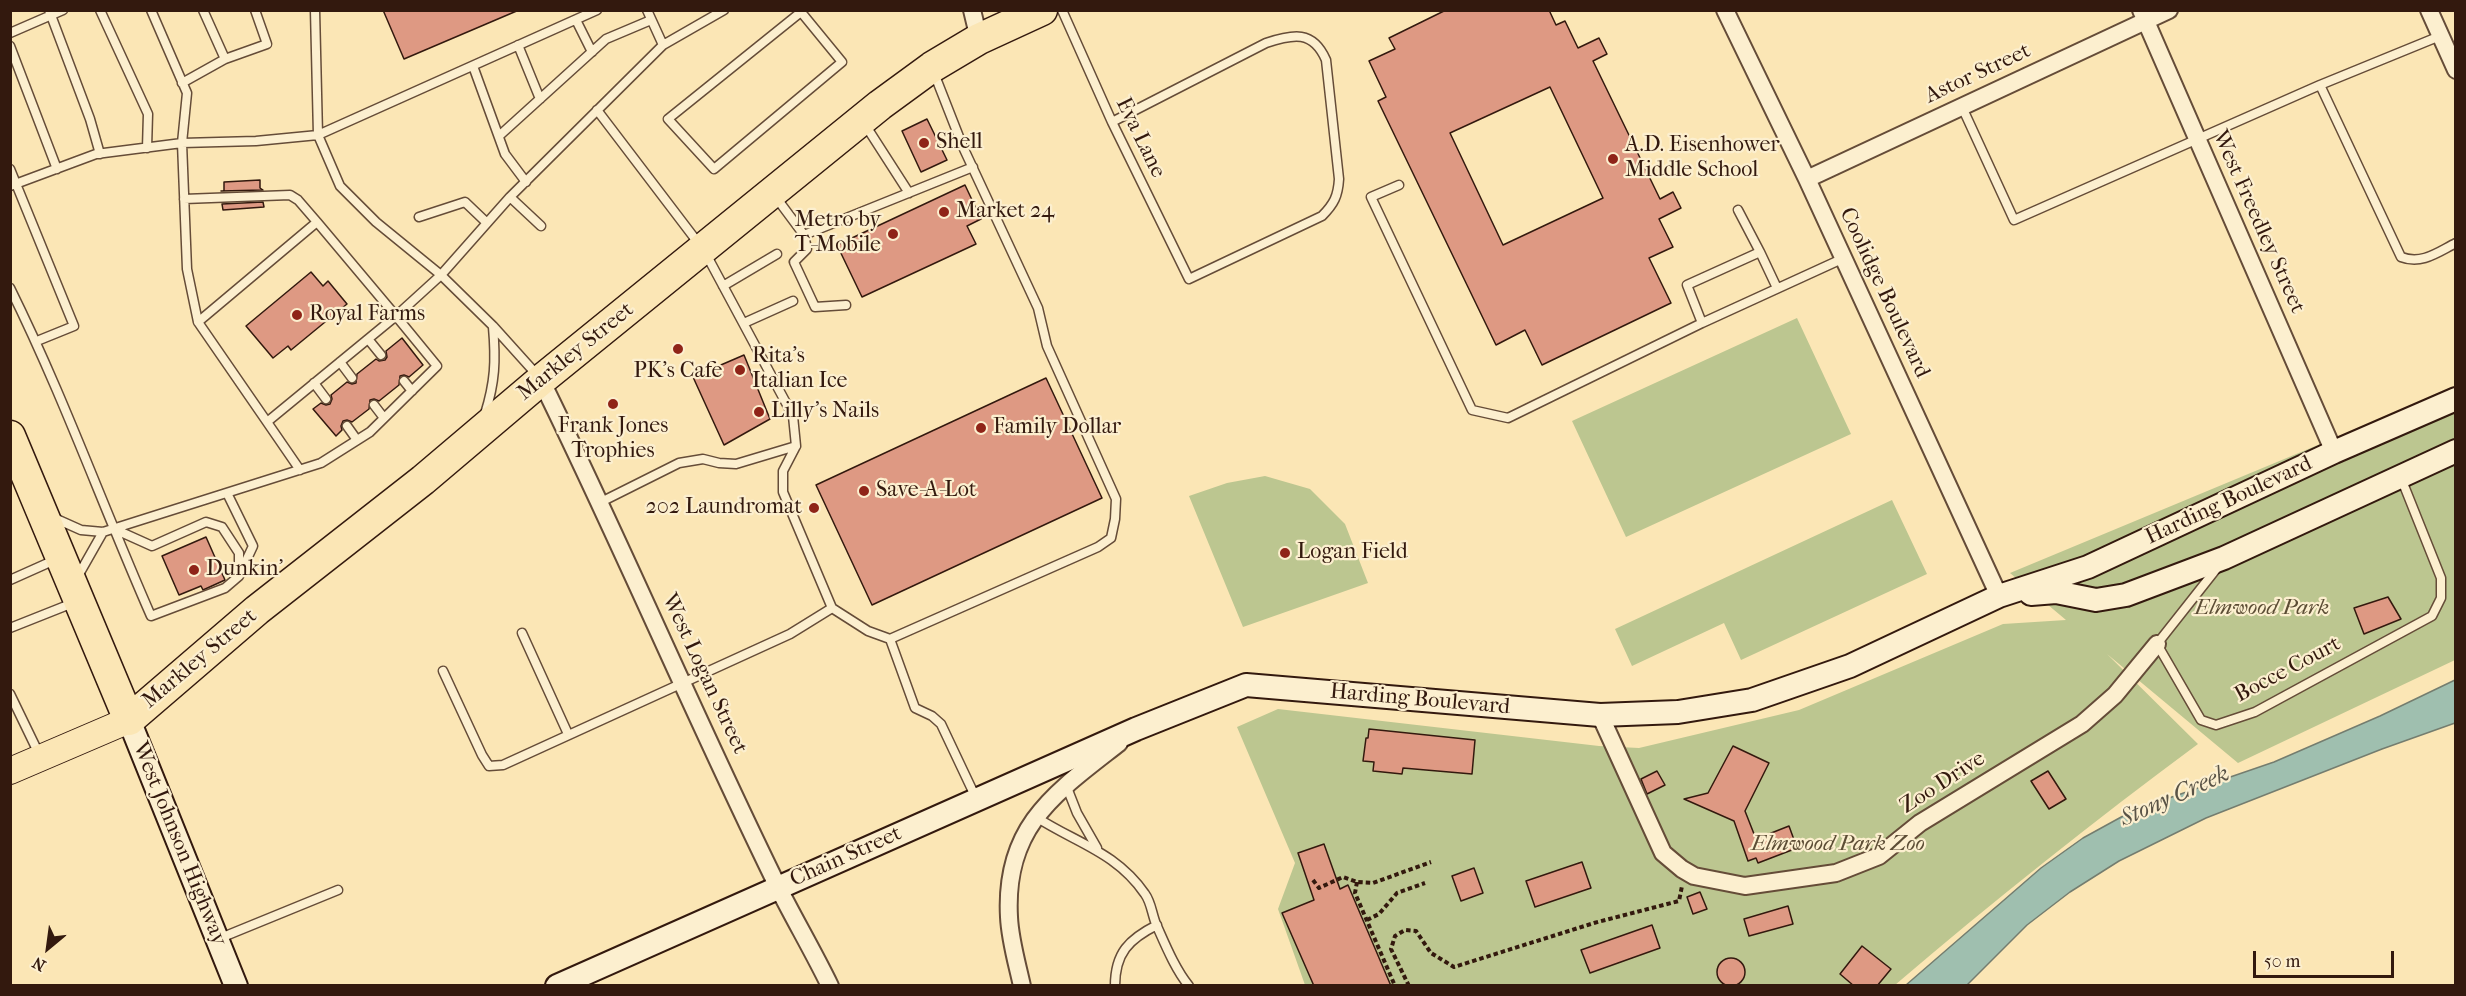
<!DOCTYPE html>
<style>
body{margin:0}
#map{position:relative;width:2466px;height:996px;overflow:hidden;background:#fbe6b5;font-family:"IM FELL French Canon",serif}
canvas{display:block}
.frame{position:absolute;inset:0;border:12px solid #33190e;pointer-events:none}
.north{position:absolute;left:18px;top:918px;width:60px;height:60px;-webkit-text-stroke:4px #fcefcf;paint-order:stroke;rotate:209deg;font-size:16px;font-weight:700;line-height:24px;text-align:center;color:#33190e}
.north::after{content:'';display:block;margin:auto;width:21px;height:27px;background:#33190e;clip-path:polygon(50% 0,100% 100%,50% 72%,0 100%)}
.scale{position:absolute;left:2253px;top:951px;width:141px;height:27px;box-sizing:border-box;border:3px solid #33190e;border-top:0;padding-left:8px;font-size:18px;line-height:21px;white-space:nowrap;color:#33190e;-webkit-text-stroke:4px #fcefcf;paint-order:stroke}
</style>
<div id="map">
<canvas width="2466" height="996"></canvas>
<div class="frame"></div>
<div class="north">N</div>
<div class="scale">50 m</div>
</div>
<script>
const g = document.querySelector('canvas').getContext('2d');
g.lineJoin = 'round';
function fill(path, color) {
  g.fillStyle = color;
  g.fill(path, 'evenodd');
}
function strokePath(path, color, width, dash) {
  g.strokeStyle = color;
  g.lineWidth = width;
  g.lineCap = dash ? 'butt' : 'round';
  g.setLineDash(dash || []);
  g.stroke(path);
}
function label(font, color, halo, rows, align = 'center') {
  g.font = font + ' "IM FELL French Canon",serif';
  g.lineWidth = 4.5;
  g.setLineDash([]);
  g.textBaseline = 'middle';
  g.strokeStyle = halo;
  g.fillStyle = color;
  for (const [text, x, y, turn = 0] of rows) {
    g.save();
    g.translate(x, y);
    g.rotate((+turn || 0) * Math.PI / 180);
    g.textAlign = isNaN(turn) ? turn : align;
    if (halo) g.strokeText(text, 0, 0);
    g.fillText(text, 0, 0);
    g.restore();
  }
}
fill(new Path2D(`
 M1797,318l54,116 -225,103 -54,-116z
 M2455,388v272l-217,103 -131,-109 91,90c-104,77 -205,157 -303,241h-590l-27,-76 17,-46 -58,-136 41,-18 321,37 40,2 160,-38 204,-86 63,-4 -56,-47z
 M1265,476l45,13 35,35 23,59 -125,44 -54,-131 38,-13z
 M1892,500l35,74 -186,86 -17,-37 -92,43 -17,-37z`), '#bcc690');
const water = new Path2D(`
 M2455,680v43l-73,26 -176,69 -87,43 -49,31 -43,33 -60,60h-61l135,-117 42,-30 51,-28 140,-48 106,-46z`);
fill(water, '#9fbfaf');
strokePath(water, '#747d6f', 1.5);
const building = new Path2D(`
 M383,10h136l-115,49z
 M1446,10h103l7,15 9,-4 13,27 21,-10 8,16 -14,7 67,138 13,-7 8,16 -22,11 14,28 -24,11 22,45 -129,62 -17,-35 -29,15 -118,-244 8,-4 -17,-36 26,-12 -6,-11zM1550,87l53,111 -100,47 -53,-112z
 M927,119l20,41 -26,12 -19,-41z
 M260,180v8l3,2 -42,1h3v-9z
 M965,185l16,34 -14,7 9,18 -114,53 -25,-52z
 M263,202l1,5 -41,3 -1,-6z
 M311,272l12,14 5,-5 19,23 -56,46 -3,-4 -15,12 -27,-32z
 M402,338l21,27 -14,12 -5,-2 -4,1 -1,9 -20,16 -5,-2 -4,1 -1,9 -17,13 -5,-2 -4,1 -2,5 1,4 -6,6 -23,-27 8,-6 5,2 4,-1 2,-5 -1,-4 16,-13 5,2 4,-1 1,-9 19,-15 3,2 6,-1 2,-3 -1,-6z
 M744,355l26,64 -46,26 -31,-68z
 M1046,378l56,120 -230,107 -56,-120z
 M206,537l19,43 -22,10 -2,-4 -22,9 -17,-39z
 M2388,597l13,22 -37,15 -10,-26z
 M1369,729l106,11 -3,34 -69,-6 -1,6 -29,-3 1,-9 -11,-1 3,-23h2z
 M1733,746l36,17 -24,48 11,28 33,-13 8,22 -39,15 -2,-5 -8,3 -14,-40 -50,-22 24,-6z
 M1657,771l8,14 -18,9 -6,-15z
 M2048,771l18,28 -17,10 -18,-28z
 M1324,844l16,45 8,-4 43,101h-77l-32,-73 32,-13 -16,-47z
 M1582,862l9,26 -56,19 -9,-26z
 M1474,868l9,25 -22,8 -9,-25z
 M1700,892l7,17 -14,5 -6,-17z
 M1788,906l5,18 -44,12 -5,-17z
 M1652,925l8,23 -70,25 -9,-23z
 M1862,946l29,23 -14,17h-23l-14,-12z
 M1717 972a14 14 0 1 1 28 0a14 14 0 1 1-28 0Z`);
fill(building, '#de9983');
strokePath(building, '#33190e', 1.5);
const lane = new Path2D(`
 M49,10l41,109 10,35
 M100,10l48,104 -1,34
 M151,10l36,83 -5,50 5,126 11,53
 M203,10l22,49
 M315,10l3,125 22,51 36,36 65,53 52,51 45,50
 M647,10l16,35
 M800,10l1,2 41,50 -128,107 -46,-50 133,-107
 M1062,10l50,112 77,157 133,-63c12,-12 16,-20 17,-37l-13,-119c-13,-30 -33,-26 -60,-17l-154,79
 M576,20l16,32
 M10,33l53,-23
 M518,45l22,54
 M10,46l47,123
 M473,66l32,88 21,28
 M182,83l43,-24 42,-15 -12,-34
 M2320,85l81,172c21,8 37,-5 55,-14
 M1962,107l52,113 306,-135 120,-49
 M597,110l102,134
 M864,123l45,70
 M499,136l107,-97 45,-19
 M10,169l64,157 -37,15
 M1399,185l-28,12 101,213 36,8 194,-95 142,-65
 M10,186l86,-32 86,-11 74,-2 62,-6 279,-125
 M775,196l29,39 169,-68
 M510,197l31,29
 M184,199l106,-4 8,5 19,22
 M419,217l46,-15 22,21
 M804,235l3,14 -13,13 21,45 31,-2
 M1760,252l17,36
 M706,254l87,162 3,30 -13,25v21l49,116 36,23 22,8 25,69 17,8 9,8 35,74
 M723,286l54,-32
 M10,288c53,107 93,219 141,328l74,-28 14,-12 14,-30 -26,-53
 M744,323l49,-22
 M1702,323l-15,-38 73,-33 -22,-42
 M368,339l13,16
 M340,362l12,16
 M404,381l8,10
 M314,383l12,16
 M374,405l10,13
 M485,414c10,-32 11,-53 8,-87
 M267,422l-69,-100 119,-100 79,94 -129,106 33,48
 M347,426l10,14
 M601,502l78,-39 24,-4 16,4 17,1 60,-18
 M52,517l29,13 22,2 218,-69 49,-31 67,-66 -41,-50 45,-41 69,-78 153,-152 61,-35
 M112,528l40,18 54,-24 16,5 17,26v20
 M2217,568l-60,76 44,76 15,5 39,-13 177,-96 9,-18v-20l-40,-100
 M78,576l25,-44
 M10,580l47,-21
 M10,628l63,-25
 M522,633l46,101
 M890,639l208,-92 13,-9 4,-19 1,-20 -69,-153 -9,-38 -75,-161 -29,-74
 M443,671l39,84 7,11 14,-1 287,-131 42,-26
 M10,694l30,62
 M1066,785l11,28 20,35
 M1036,817c40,26 80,35 109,77 6,8 7,20 11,30 9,20 19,45 33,62
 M218,939l120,-49
 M1115,986c0,-33 14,-47 42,-61`);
const street = new Path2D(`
 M972,10l7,29
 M1725,10l82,169 192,417
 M2141,10l193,442
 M2429,10l27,60
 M1807,179l362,-169
 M541,380c82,167 154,338 236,505 17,34 36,66 53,101
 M1600,715l63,138 19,16 12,7 51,10 91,-13 43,-17 41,-33 162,-99 33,-29 42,-51
 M1022,986c-5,-23 -12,-46 -13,-69 -5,-91 46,-124 110,-174`);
const secondary = new Path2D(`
 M2031,594l25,-2 40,8 30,-5 98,-37 232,-107
 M129,720l107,266
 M557,986l579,-257 110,-44 354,30 78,-3 74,-12 98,-34 149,-70 89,-29 246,-115 122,-53`);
const primary = new Path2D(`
 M10,771l119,-51`);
const highway = new Path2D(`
 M10,436l119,284 128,-110 166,-130 118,-100 339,-275 52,-38 47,-28 63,-29`);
strokePath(lane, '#654c38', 11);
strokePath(street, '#654c38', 20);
strokePath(secondary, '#33190e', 26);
strokePath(primary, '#33190e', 28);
strokePath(highway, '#33190e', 33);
strokePath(new Path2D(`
 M1313,880l6,8 24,-11 14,5 16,1 58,-21
 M1357,882l-2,11 40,93
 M1367,920l12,-6 18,-21 28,-10
 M1409,986l-18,-37 4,-13 10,-6 11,1 15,22 23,14 140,-44 85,-22 3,-15`), '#33190e', 4, [4.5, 3]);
strokePath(lane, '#fcefcf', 8);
strokePath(street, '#fcefcf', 16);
strokePath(secondary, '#fcefcf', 22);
strokePath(primary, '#fbe6b5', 26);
strokePath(highway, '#fbe6b5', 30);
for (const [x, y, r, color] of [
 [924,143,6,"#8f2418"],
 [1613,159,6,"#8f2418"],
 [944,212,6,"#8f2418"],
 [893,234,6,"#8f2418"],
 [297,315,6,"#8f2418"],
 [678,349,6,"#8f2418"],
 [740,370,6,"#8f2418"],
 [613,404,6,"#8f2418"],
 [759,412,6,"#8f2418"],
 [981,428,6,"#8f2418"],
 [864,491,6,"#8f2418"],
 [814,508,6,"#8f2418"],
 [1285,553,6,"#8f2418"],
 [194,570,6,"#8f2418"]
]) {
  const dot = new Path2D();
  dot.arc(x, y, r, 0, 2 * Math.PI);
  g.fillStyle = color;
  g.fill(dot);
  strokePath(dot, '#fcefcf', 2);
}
label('22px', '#33190e', '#fcefcf', [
 ["Astor Street",1978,74,-25],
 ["Eva Lane",1140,138,64],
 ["West Freedley Street",2258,222,66],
 ["Coolidge Boulevard",1884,293,65],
 ["Markley Street",576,352,-39],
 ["Harding Boulevard",2229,501,-25],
 ["Markley Street",200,659,-40],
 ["Bocce Court",2288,670,-28],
 ["West Logan Street",704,674,65],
 ["Harding Boulevard",1420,700,5],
 ["Zoo Drive",1943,783,-33],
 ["West Johnson Highway",179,844,68],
 ["Chain Street",846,857,-24]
]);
label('22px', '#33190e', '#fcefcf', [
 ["Shell",936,143],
 ["A.D. Eisenhower",1625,146],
 ["Middle School",1625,171],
 ["Market 24",956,212],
 ["Metro by",881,221,"right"],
 ["T-Mobile",881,246,"right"],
 ["Royal Farms",309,315],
 ["Rita's",752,357],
 ["Italian Ice",752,382],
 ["PK's Cafe",678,372,"center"],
 ["Lilly's Nails",771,412],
 ["Frank Jones",613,427,"center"],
 ["Trophies",613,452,"center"],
 ["Family Dollar",993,428],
 ["Save-A-Lot",876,491],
 ["202 Laundromat",802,508,"right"],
 ["Logan Field",1297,553],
 ["Dunkin'",206,570]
], 'left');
label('italic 22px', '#5c4d35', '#fcefcf', [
 ["Elmwood Park",2262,609],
 ["Elmwood Park Zoo",1838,845]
]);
label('italic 24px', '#595346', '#fcefcf', [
 ["Stony Creek",2175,797,-24]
]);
</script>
